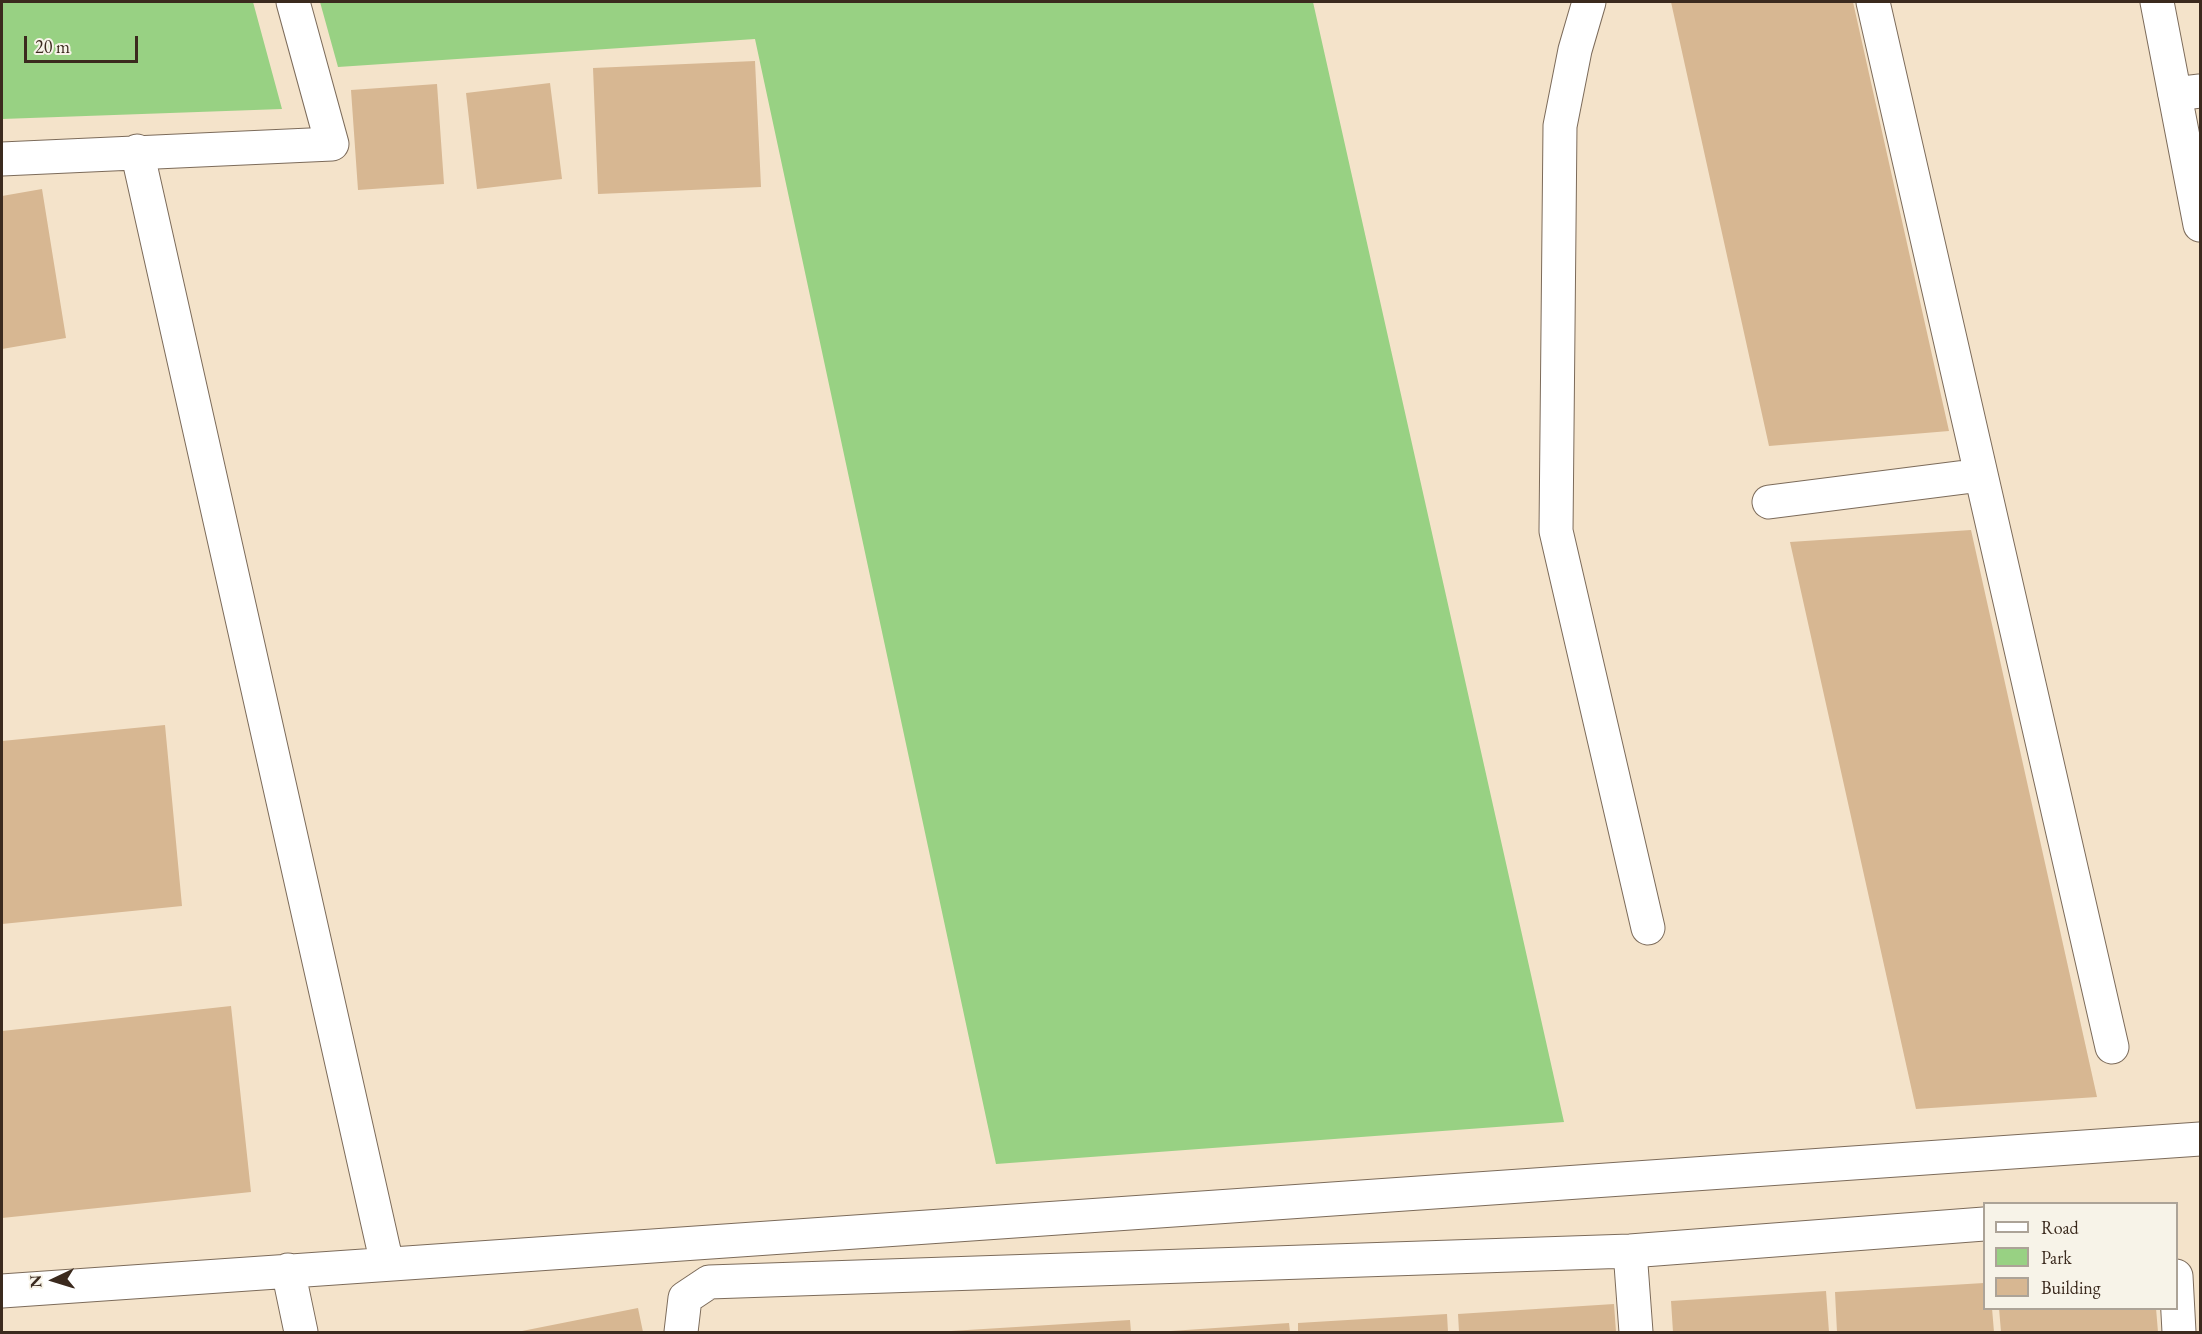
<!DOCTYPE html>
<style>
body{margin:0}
#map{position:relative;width:2202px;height:1334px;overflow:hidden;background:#f4e3ca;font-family:"EB Garamond",serif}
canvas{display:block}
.frame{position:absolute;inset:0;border:3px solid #3b2a1e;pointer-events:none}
.legend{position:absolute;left:1983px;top:1202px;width:195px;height:108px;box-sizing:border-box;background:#f7f3e8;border:2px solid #aca397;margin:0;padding:8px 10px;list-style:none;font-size:18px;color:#3b2a1e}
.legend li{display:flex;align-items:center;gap:12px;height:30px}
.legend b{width:30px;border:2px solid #aca397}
.north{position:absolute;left:24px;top:1250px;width:60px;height:60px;-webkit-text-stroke:4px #f7f3e8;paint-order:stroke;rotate:266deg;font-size:16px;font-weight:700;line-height:24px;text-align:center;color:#3b2a1e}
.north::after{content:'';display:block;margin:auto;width:21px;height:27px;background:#3b2a1e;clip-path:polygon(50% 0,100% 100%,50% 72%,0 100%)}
.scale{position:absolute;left:24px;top:36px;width:114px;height:27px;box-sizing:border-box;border:3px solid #3b2a1e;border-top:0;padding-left:8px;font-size:18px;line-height:21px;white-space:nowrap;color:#3b2a1e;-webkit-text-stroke:4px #f7f3e8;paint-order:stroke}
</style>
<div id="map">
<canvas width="2202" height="1334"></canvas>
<div class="frame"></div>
<ul class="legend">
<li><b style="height:8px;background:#fff"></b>Road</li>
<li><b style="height:16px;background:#98d183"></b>Park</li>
<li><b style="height:16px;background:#d7b792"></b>Building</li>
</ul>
<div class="north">N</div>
<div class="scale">20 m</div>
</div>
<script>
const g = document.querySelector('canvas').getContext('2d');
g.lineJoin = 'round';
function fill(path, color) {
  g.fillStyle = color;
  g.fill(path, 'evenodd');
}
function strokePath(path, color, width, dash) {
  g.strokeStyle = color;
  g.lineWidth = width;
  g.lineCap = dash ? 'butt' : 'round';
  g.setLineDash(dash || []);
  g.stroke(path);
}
fill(new Path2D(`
 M2,2h251l29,107 -280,10z
 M320,2h993l251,1120 -568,42 -241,-1125 -417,28z`), '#98d183');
fill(new Path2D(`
 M1671,2h182l96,429 -180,15z
 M755,61l6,126 -163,7 -5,-126z
 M550,83l12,96 -85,10 -11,-96z
 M437,84l7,100 -86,6 -7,-100z
 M42,189l24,149 -64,11v-153z
 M1971,530l126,567 -181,12 -126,-567z
 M165,725l17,181 -180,18v-183z
 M231,1006l20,186 -249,26v-187z
 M1984,1283v25h8l2,24h-157l-2,-40z
 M1826,1291l3,41h-156l-2,-31z
 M1614,1304l2,28h-157l-1,-18z
 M638,1308l5,24h-121v-1z
 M1999,1308h157l2,24h-157z
 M1447,1314l1,18h-150v-9z
 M1130,1320l1,12h-180v-1z
 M1289,1323l1,9h-119v-1z`), '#d7b792');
const minor = new Path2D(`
 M1589,2l-14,48 -15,76 -4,405 92,397
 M1873,2l239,1045
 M2175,94l25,-3
 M137,151l250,1113
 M2,159l330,-15 -39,-142
 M1769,502l212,-27
 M1630,1251l6,81
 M288,1270l13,62
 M2176,1276l3,56
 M2,1291l2198,-152
 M681,1332l4,-34 24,-16 921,-31 354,-27`);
const major = new Path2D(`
 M2157,2l43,223`);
strokePath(minor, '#7c6b5a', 35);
strokePath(major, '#7c6b5a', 35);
strokePath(minor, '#fff', 33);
strokePath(major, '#fff', 33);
</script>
